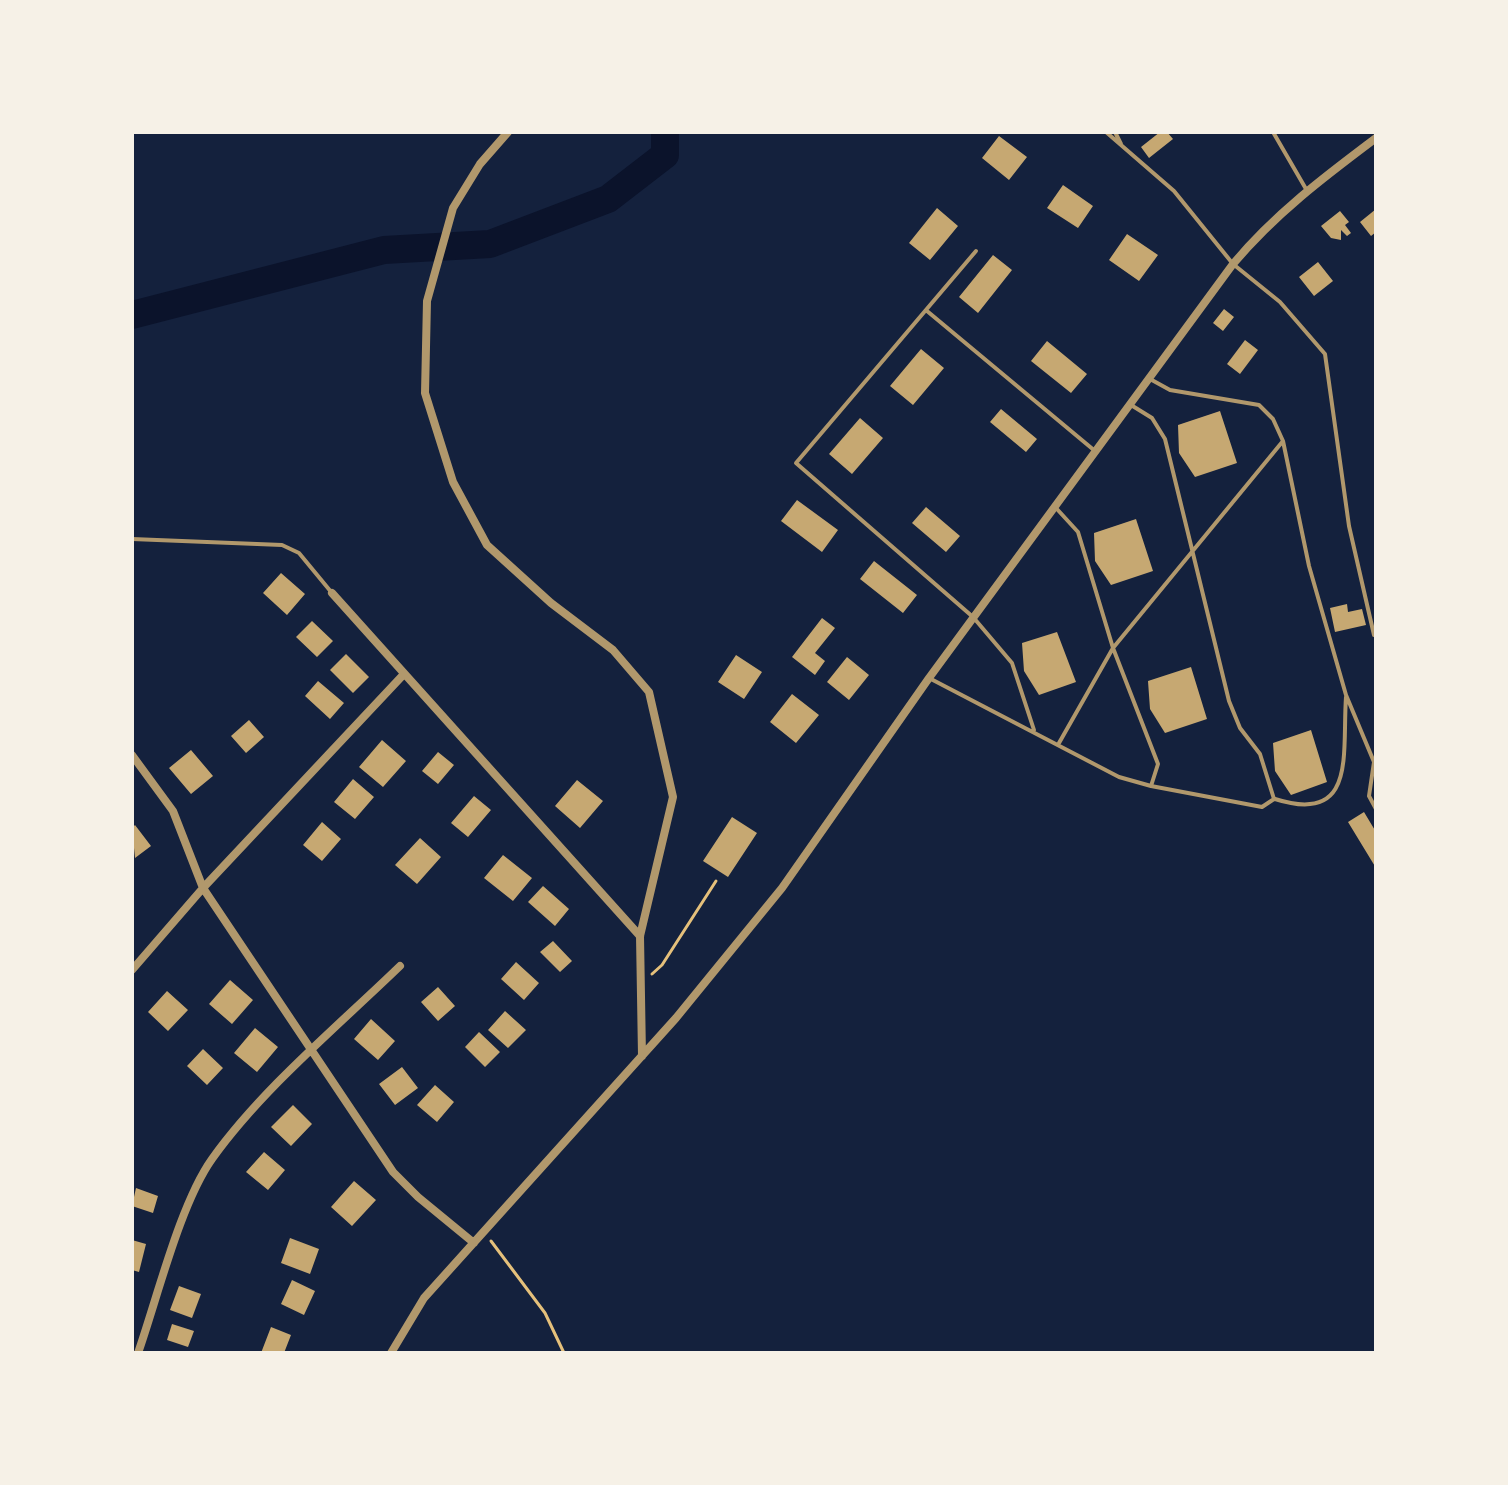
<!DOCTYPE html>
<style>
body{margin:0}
#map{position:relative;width:1508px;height:1485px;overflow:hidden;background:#14213d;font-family:Helvetica,sans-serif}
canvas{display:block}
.frame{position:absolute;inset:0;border:134px solid #f6f1e7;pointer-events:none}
</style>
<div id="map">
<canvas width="1508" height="1485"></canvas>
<div class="frame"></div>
</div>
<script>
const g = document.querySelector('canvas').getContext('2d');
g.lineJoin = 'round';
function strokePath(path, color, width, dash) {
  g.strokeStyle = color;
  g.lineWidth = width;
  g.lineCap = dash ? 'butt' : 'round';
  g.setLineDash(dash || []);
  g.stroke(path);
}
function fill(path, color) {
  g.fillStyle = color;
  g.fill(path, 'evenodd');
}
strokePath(new Path2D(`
 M132,315l252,-65 106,-6 118,-45 57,-44v-23`), '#0b132b', 28);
fill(new Path2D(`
 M1160,132h7l6,7 -24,19 -8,-11z
 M999,136l28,21 -18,23 -27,-22z
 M1063,185l30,21 -15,22 -31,-20z
 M937,208l21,18 -28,34 -21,-17z
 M1376,209v23l-5,4 -11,-14z
 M1340,211l9,11 -4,3 6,8 -4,3 -6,-6v10l-10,-2 -10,-12z
 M1127,234l31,21 -19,26 -30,-21z
 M993,255l19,15 -34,43 -19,-16z
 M1318,262l15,19 -19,15 -15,-19z
 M1224,309l10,8 -11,14 -10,-8z
 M1245,340l13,10 -18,24 -13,-10z
 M1047,341l40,33 -16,19 -40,-32z
 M921,349l23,19 -31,37 -23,-19z
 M1001,409l36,30 -11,13 -36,-30z
 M1220,411l17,52 -42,14 -16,-24 -1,-28z
 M860,418l23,20 -31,36 -23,-20z
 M797,500l41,30 -16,22 -41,-31z
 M926,507l34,29 -14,16 -34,-29z
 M1136,519l17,52 -42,14 -16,-24 -1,-28z
 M874,561l43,34 -14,18 -43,-34z
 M281,573l24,21 -18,21 -24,-22z
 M1347,604l1,8 14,-3 4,16 -31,7 -5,-24z
 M822,618l13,10 -20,25 10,8 -10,14 -23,-18z
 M312,621l21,20 -16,16 -21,-20z
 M1057,632l19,50 -37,13 -15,-24 -2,-28z
 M346,654l23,23 -16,16 -23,-23z
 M736,655l26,17 -18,27 -26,-17z
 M847,657l22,18 -20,25 -22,-18z
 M1191,667l16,52 -42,14 -15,-24 -2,-28z
 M318,681l26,22 -14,16 -25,-23z
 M792,694l27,21 -23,28 -26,-21z
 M249,720l15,17 -18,16 -15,-17z
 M1311,730l16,52 -36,13 -16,-24 -2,-28z
 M382,740l24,21 -23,26 -24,-20z
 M191,750l22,26 -22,18 -22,-26z
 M438,752l16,13 -16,19 -16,-13z
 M353,779l21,18 -19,22 -21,-17z
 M577,780l26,21 -23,27 -25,-22z
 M474,796l17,14 -23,27 -17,-14z
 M1364,812l12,20v36l-28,-46z
 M732,817l25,16 -29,44 -25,-16z
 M322,822l19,17 -19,22 -19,-16z
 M135,825l16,21 -16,12 -3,-30z
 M420,838l21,19 -24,27 -22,-19z
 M503,855l29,23 -19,23 -29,-23z
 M543,886l26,23 -14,17 -27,-24z
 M553,941l19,20 -12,11 -20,-20z
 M516,962l23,21 -15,17 -23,-21z
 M230,980l23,20 -21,24 -23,-20z
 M438,987l17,19 -17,15 -17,-19z
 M167,991l21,19 -20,21 -20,-19z
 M505,1011l21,19 -18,18 -20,-18z
 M371,1019l24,22 -17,19 -24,-21z
 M255,1028l23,19 -21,25 -23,-19z
 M479,1032l21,20 -15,15 -20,-20z
 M203,1049l20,19 -16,17 -20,-19z
 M402,1067l16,21 -23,17 -16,-21z
 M435,1085l19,17 -17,20 -20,-17z
 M293,1105l19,19 -21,22 -20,-19z
 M264,1152l21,18 -17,20 -22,-18z
 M354,1181l22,19 -24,26 -21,-19z
 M136,1188l22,8 -5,17 -21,-7z
 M290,1238l29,11 -9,25 -29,-11z
 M132,1240l14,4 -7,28 -7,-2z
 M292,1280l23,11 -11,24 -23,-11z
 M179,1286l22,8 -9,24 -22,-8z
 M172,1324l22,7 -6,16 -21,-7z
 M271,1327l20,8 -7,18h-23z`), '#c6a872');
strokePath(new Path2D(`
 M652,974l10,-9 54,-84
 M491,1241l54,72 19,40`), '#e5c07b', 3);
strokePath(new Path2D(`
 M1106,132l68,59 59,73 47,38 45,52 24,172 25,109
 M1115,132l6,12
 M1273,132l33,57
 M976,251l-180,212 177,154 39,46 22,67
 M927,311l168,140
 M1150,379l20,11 89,15 14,14 10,22 26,125 37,129 28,67 -5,34 7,13
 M1056,508l22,24 35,116 45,116 -7,22
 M132,539l150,6 17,8 33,40
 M929,678l190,99 32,9 111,21 12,-8 -14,-45 -20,-26 -11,-27 -64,-262 -13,-21 -21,-13
 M1059,743l54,-95 170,-207
 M1275,799c82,26 67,-45 71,-102`), '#b1986c', 4);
strokePath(new Path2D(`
 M508,132l-28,32 -27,44 -26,93 -2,92 28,89 34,63 64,58 62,47 36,42 24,105 -33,139 2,120
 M332,593l308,343
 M132,755l41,56 30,77 190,284 25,25 56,46
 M132,970l71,-82 201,-214
 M138,1353c19,-54 42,-149 74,-194 50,-70 126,-133 188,-193
 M391,1353l33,-55 252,-280 106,-130 147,-210 304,-414c42,-50 91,-87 143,-126`), '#b1986c', 8);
</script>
